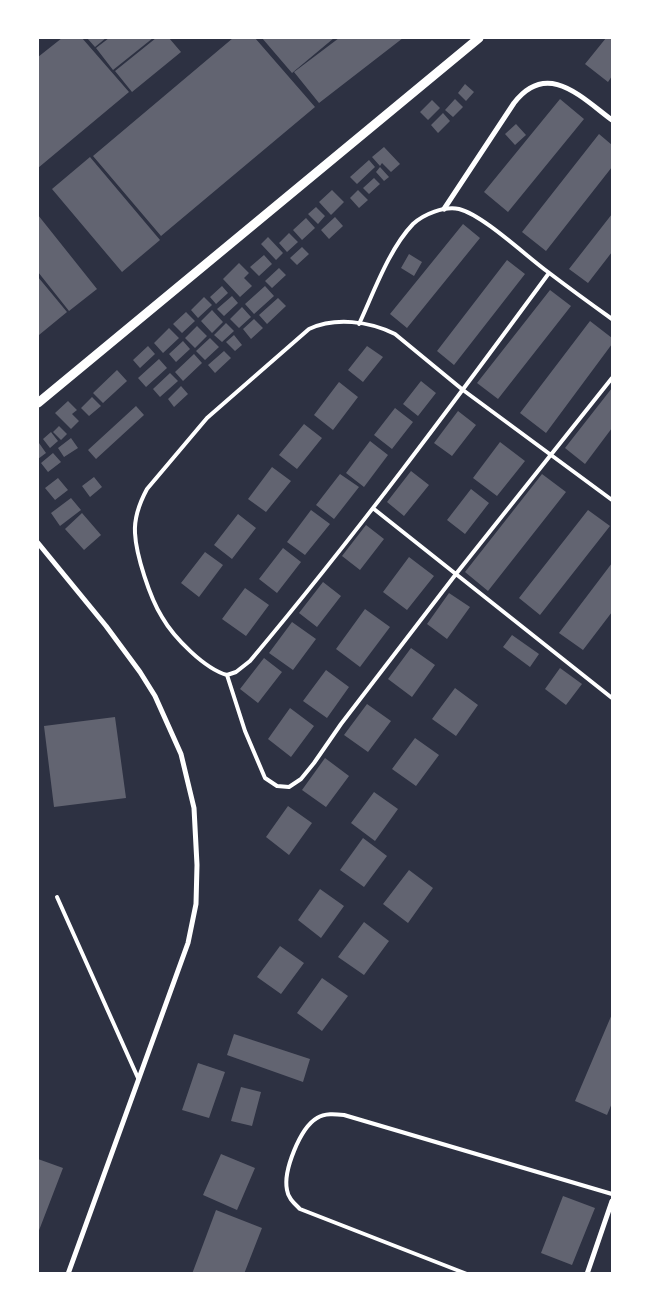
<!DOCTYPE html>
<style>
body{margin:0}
#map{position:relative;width:650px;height:1311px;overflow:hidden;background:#2d3142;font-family:Georgia,serif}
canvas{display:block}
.frame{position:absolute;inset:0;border:39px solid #fff;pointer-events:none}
</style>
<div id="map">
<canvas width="650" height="1311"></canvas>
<div class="frame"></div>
</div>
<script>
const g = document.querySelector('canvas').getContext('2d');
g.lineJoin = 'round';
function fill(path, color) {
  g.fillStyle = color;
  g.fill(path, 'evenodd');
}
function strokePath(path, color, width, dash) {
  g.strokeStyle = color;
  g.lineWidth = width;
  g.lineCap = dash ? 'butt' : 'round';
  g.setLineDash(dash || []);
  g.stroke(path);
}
fill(new Path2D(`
 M62,38h20l47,54 -91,76v-111z
 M87,38h19l-11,9z
 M109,38h44l-40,32 -17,-22z
 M156,38h13l12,14 -49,40 -17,-21z
 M233,38h22l60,69 -154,129 -68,-80z
 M262,38h72l-42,35z
 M339,38h64l-84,65 -25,-31z
 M606,38h6v38l-4,6 -23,-18z
 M465,84l9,8 -8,9 -8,-8z
 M455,99l8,8 -10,10 -8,-7z
 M560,99l24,20 -76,93 -24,-20z
 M432,100l8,8 -12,12 -8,-8z
 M443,113l7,8 -12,12 -7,-8z
 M516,124l10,11 -11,10 -10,-11z
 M599,134l13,11v22l-66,84 -24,-19z
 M384,147l16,17 -9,8 -9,-9 -2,3 -8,-9z
 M90,157l70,83 -38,32 -70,-83z
 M369,160l6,7 -18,17 -7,-7z
 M380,167l9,10 -5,4 -8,-9z
 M374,178l6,6 -11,10 -6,-6z
 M332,190l12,12 -13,13 -12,-13z
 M358,190l10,10 -9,8 -9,-10z
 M316,207l9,9 -7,8 -10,-10z
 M612,214v38l-24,31 -19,-14z
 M38,215l59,74 -28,22 -31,-39z
 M335,217l8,9 -14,13 -8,-9z
 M306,218l9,10 -13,12 -9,-10z
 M463,224l17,14 -73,90 -17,-14z
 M289,233l9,9 -11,10 -8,-9z
 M268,237l15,16 -7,7 -15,-16z
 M302,247l7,7 -12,11 -7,-7z
 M409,254l13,8 -8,14 -13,-8z
 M264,255l8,9 -13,12 -9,-9z
 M507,260l18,14 -71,91 -17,-14z
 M239,263l10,10 -5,5 8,8 -12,11 -17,-18z
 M279,268l7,7 -14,13 -7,-7z
 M38,277l29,35 -28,23 -1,-2z
 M222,286l6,7 -12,11 -6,-7z
 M265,286l9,10 -20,18 -9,-10z
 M550,290l21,16 -73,93 -21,-16z
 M232,296l6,7 -14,13 -7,-7z
 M204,297l8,8 -14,13 -7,-8z
 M278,298l8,8 -19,18 -8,-9z
 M242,307l9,10 -12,11 -9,-9z
 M212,310l11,12 -11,11 -11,-12z
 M186,312l9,9 -13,12 -9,-9z
 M254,319l9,9 -12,11 -8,-10z
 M590,321l22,17v6l-66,89 -26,-20z
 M226,323l8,8 -12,11 -8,-7z
 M197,326l10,10 -12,12 -10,-10z
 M169,328l10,10 -16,15 -9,-10z
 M234,335l8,10 -7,6 -9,-9z
 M210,338l9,9 -14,13 -9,-9z
 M183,341l7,8 -14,13 -7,-8z
 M148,346l7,8 -15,14 -7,-8z
 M367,346l16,11 -20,25 -15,-12z
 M224,351l7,7 -16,15 -7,-8z
 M194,354l8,9 -19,18 -8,-9z
 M159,359l8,9 -21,19 -8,-9z
 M117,370l10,11 -24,22 -10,-10z
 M170,373l8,8 -18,16 -7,-8z
 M421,381l15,12 -18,23 -15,-12z
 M339,382l19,15 -25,33 -19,-15z
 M181,386l7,8 -14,13 -6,-8z
 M612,388v40l-27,36 -20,-16z
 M92,397l9,9 -12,10 -8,-8z
 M68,401l9,9 -5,4 7,7 -8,8 -16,-16z
 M136,406l8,9 -48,44 -8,-9z
 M395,408l18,14 -21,27 -18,-14z
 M458,411l18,14 -24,31 -18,-13z
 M304,424l18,14 -25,31 -18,-14z
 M59,426l8,8 -6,6 -8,-8z
 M51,432l7,9 -8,7 -7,-9z
 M71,438l7,10 -14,9 -6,-9z
 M370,441l18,14 -24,32 -18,-14z
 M500,442l25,19 -28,35 -24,-18z
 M39,443l7,10 -8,6v-15z
 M53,453l8,9 -13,10 -7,-9z
 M272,467l19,14 -25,31 -18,-13z
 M411,471l18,14 -25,31 -17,-14z
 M340,474l19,13 -25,32 -18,-14z
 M542,474l24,18 -78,99 -23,-19z
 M94,477l8,10 -12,10 -8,-11z
 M58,478l10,12 -13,10 -10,-12z
 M471,489l18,14 -24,31 -18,-14z
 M71,498l10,12 -21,16 -9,-13z
 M311,510l19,14 -25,31 -18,-13z
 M588,510l22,16 -70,89 -21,-17z
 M82,513l19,22 -17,15 -19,-21z
 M238,514l18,14 -24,31 -18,-14z
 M366,525l18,14 -24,31 -18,-14z
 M283,548l18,14 -24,31 -18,-14z
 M205,552l18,13 -24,32 -18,-14z
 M409,557l25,19 -27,34 -24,-18z
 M612,563v49l-29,38 -24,-17z
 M323,582l18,14 -24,31 -18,-14z
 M245,588l24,17 -23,31 -24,-17z
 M449,593l21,14 -23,32 -20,-15z
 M365,609l25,18 -30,40 -24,-18z
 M292,622l24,17 -23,31 -24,-17z
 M512,635l27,19 -9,13 -27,-20z
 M411,648l24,17 -23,32 -24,-18z
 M264,658l18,14 -24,31 -18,-14z
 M560,668l22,16 -16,21 -21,-16z
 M326,670l23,17 -22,31 -24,-17z
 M455,688l23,17 -22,31 -24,-17z
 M367,704l24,17 -23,31 -24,-17z
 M290,708l24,18 -23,31 -23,-18z
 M115,717l11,81 -72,9 -10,-81z
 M415,738l24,17 -23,31 -24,-17z
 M325,758l24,18 -23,31 -24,-17z
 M374,792l24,17 -23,32 -24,-18z
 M288,806l24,17 -23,32 -23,-18z
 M363,838l24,18 -23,31 -24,-17z
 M409,870l24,18 -25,35 -25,-19z
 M320,889l24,17 -23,32 -23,-18z
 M364,922l25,19 -25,34 -26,-18z
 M280,946l24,17 -23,31 -24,-17z
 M322,978l26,18 -26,35 -25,-18z
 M612,1014v89l-5,12 -32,-14z
 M234,1034l76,25 -7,23 -76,-27z
 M198,1063l27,9 -16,46 -27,-8z
 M241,1087l20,5 -9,34 -21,-5z
 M221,1154l34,14 -18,42 -34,-15z
 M38,1159l25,9 -25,65z
 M563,1196l32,12 -23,57 -31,-12z
 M216,1210l46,18 -18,46h-52z`), '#626471');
strokePath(new Path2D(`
 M549,273c-97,132 -194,263 -299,388l-14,11 -9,3c-22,-6 -53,-37 -65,-58 -12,-19 -26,-62 -27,-84 -1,-16 5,-31 12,-44l60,-71 102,-89c26,-12 60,-8 86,5l68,56 149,110
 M359,324c15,-32 30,-75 54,-100 11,-10 31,-18 46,-15 24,6 67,47 89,63 21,16 43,32 64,47
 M374,509l238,189
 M227,675l18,56 20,47 12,8 12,1 12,-8 13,-16 27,-39 115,-150 156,-196
 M57,897l81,181
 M467,1274l-167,-65c-6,-6 -12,-11 -13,-19 -4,-19 13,-62 30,-72 8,-5 18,-4 27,-3l268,79`), '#fff', 4);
strokePath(new Path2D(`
 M444,209l70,-106c33,-43 67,-6 98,17
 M38,543l68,83 34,46 15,24 26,58 13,54 3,57 -1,39 -8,39 -120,331
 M587,1274l25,-73`), '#fff', 5);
strokePath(new Path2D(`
 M38,403l441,-365`), '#fff', 9);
</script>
